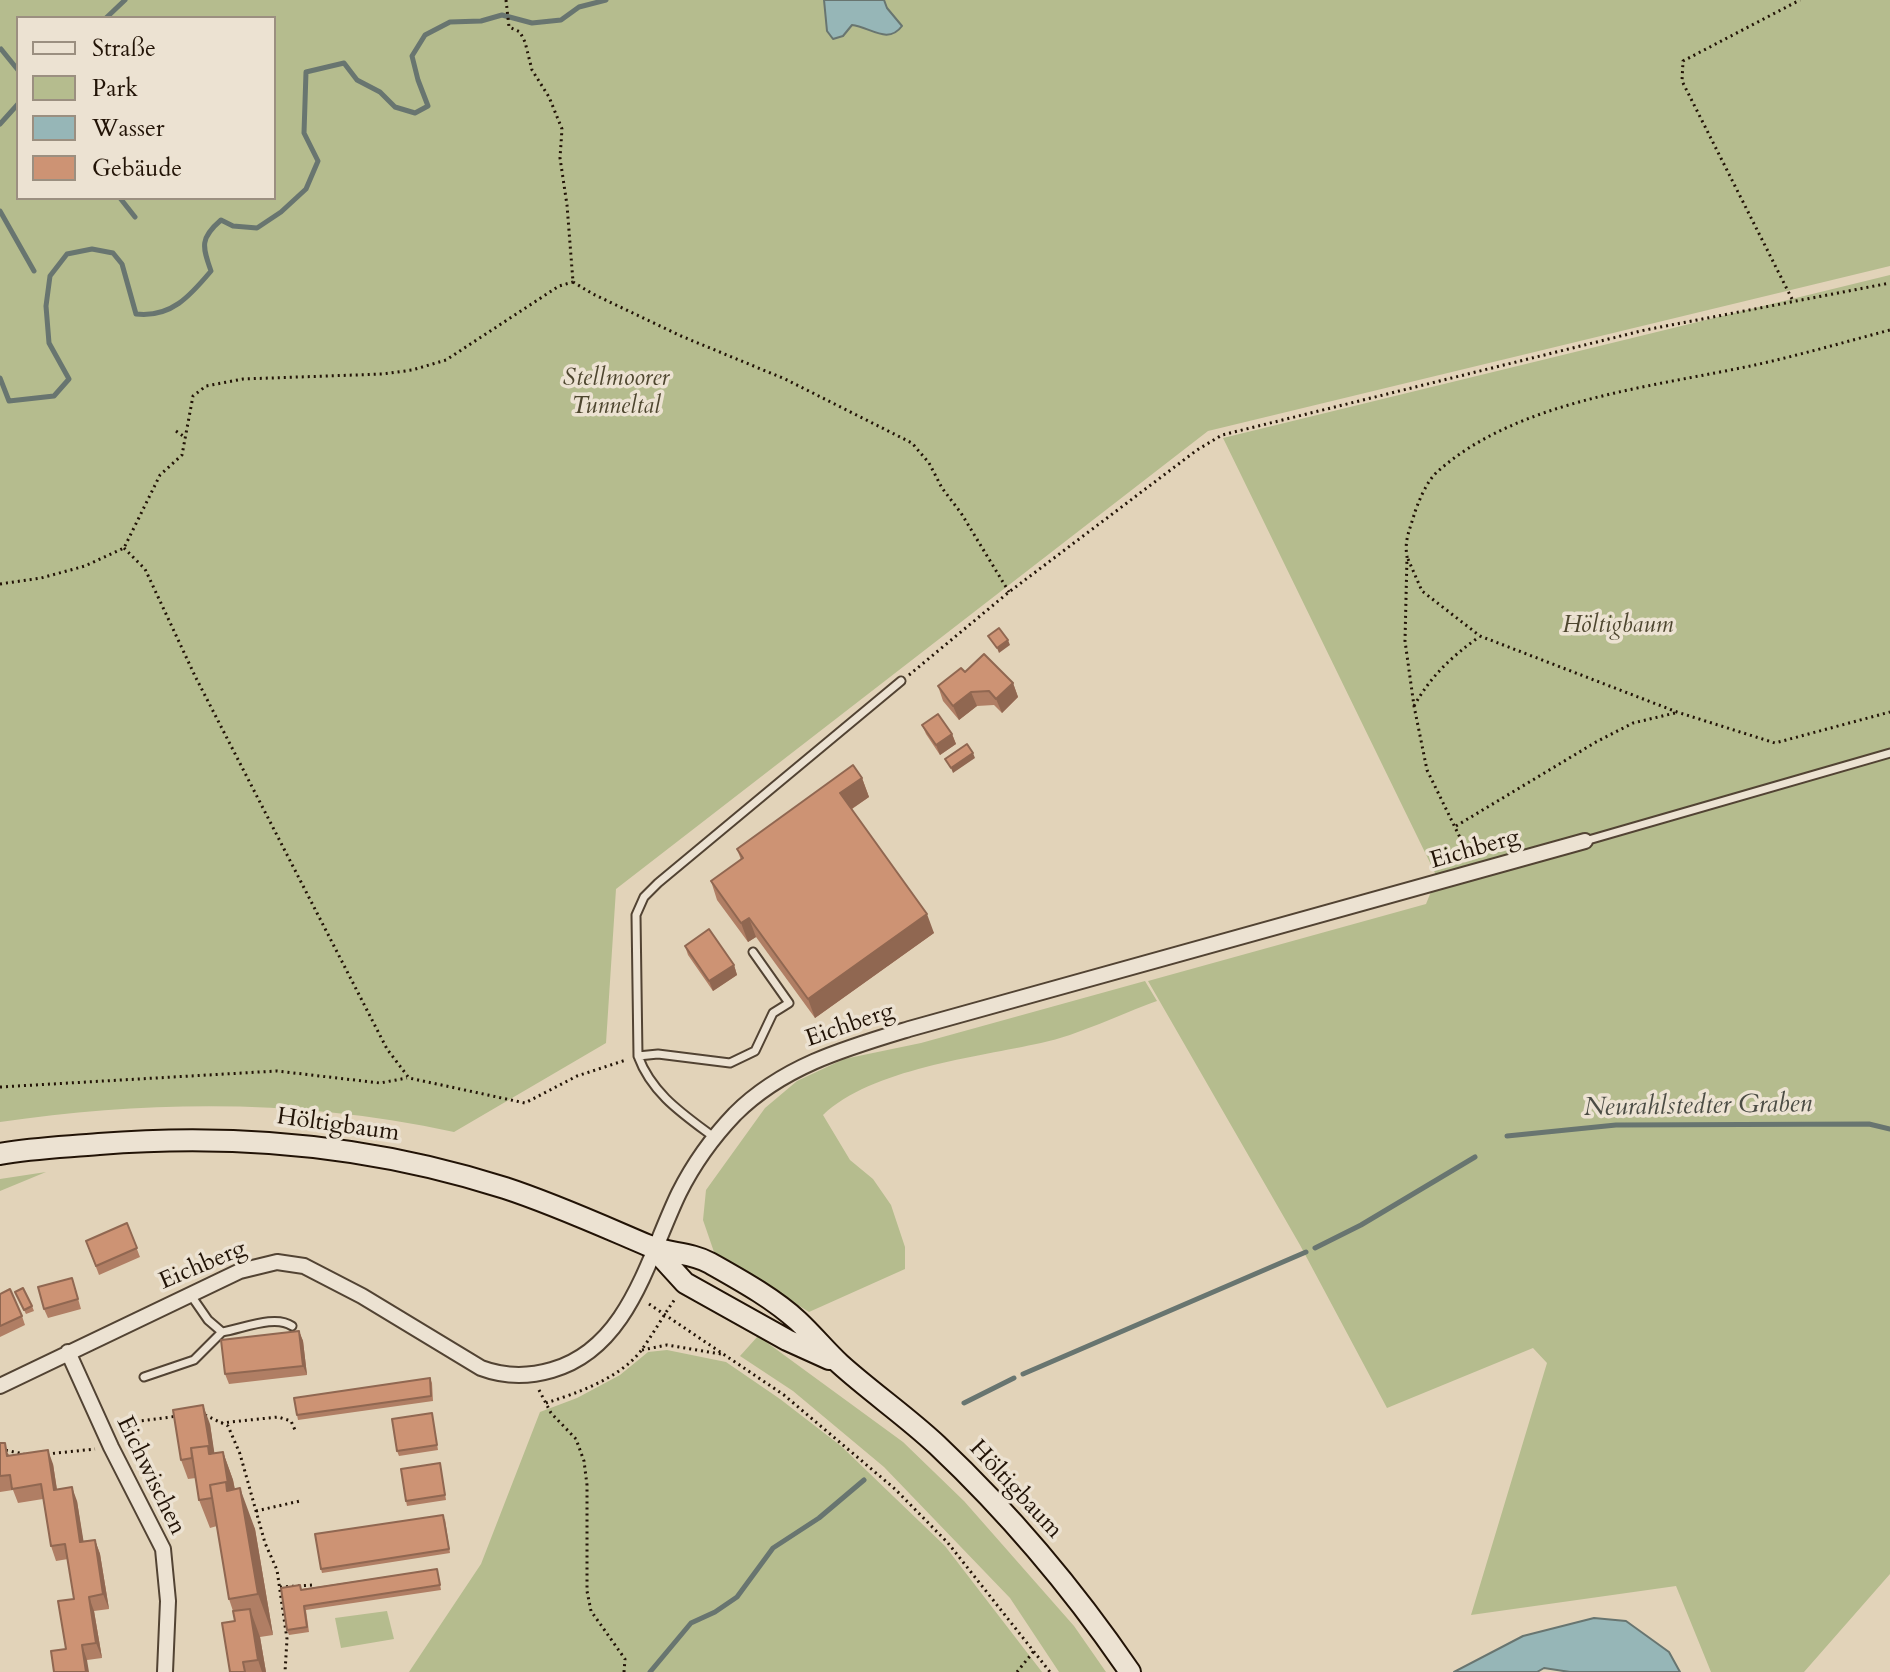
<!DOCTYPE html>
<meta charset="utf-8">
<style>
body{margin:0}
#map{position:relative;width:1890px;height:1672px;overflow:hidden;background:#e2d3b9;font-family:Cardo,serif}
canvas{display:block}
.legend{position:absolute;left:16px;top:16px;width:260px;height:184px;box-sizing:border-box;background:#ece2d2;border:2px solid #9b8f80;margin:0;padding:10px 14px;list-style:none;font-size:24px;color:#221306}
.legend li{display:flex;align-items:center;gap:16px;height:40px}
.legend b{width:40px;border:2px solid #9b8f80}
</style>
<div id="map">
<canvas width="1890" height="1672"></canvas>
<ul class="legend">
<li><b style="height:10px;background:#ece2d2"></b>Straße</li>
<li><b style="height:22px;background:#b5bc8e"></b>Park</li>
<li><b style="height:22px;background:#96b6b7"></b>Wasser</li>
<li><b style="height:22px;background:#cd9374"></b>Gebäude</li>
</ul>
</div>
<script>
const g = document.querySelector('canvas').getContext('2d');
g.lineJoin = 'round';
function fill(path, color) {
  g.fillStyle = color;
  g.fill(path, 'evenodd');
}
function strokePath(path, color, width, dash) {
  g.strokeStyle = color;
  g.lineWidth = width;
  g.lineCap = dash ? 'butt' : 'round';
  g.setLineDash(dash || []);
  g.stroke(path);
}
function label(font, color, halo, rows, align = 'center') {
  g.font = font + ' Cardo,serif';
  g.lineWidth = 7;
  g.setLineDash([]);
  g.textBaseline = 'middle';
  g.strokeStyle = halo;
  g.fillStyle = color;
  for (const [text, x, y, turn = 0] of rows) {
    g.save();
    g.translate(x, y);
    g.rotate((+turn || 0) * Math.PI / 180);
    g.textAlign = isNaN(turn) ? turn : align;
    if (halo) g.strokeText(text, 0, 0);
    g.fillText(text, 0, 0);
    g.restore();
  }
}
fill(new Path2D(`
 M0,0h1890v266l-682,165 -592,458 -10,154 -152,89c-150,-33 -302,-32 -454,-10zM18,18h256v180h-256z
 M1890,275v1299l-86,98h-93l-35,-86 -205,29 76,-252 -14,-15 -146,60 -87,-163 -152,-264 278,-77 11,-27 -214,-439z
 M1145,981l12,20c-37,13 -78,34 -116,42 -64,14 -170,26 -218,72l27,45 23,19 18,26 14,42v22l-96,43 -95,-60 -11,-32 3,-30 59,-82 32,-27 47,-22 77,-16z
 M46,1172l-46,19v-12z
 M758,1336l145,106 61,59 110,125 32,46h-47l-49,-74 -126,-131 -91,-76 -53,-35z
 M667,1350l59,12 54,37 61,47 104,100 97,126h-633l72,-108 59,-152 37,-14 43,-23 28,-23z
 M387,1611l7,28 -53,9 -6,-30z`), '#b5bc8e');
const water = new Path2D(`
 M824,0h60l3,8 15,18c-14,19 -32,1 -50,-1l-9,11 -10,3 -6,-8z
 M1594,1618l32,3 43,31 11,20h-110l-26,-4 -7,4h-83l69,-36z`);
fill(water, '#96b6b7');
strokePath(water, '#687570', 2);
strokePath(new Path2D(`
 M106,18l19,-18
 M1,49l17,21
 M0,124l18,-20
 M120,198l15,19
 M0,211l34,60
 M0,378l9,23 45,-5 15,-17 -20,-36 -3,-37 4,-30 17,-22 25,-5 21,4 9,11 14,50c35,4 54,-18 75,-43 -9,-25 -11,-33 10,-51l12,6 24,2 24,-16 25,-23 12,-28 -14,-28 2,-61 38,-9 13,17 23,12 15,15 20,6 13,-7 -10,-26 -6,-24 13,-21 25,-13 31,-1 21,-6 30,8 29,-3 18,-13 27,-7
 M1507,1136l109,-11 253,-1 21,5
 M1315,1248l46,-23 114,-68
 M1023,1374l283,-122
 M964,1403l50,-25
 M650,1672l41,-49 24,-11 22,-15 36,-49 46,-30 45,-38`), '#687570', 5);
const lane = new Path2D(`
 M1585,841l305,-88
 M638,1056l20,-2 72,9 25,-12 18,-38 16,-10 -36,-51
 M715,1138c-32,-24 -63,-44 -77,-82l-2,-141 8,-18 14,-14 243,-202
 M190,1294l18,26 14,12c20,-3 53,-18 70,-6
 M144,1377l50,-17 28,-28`);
const street = new Path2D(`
 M68,1352l43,95 52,102 5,52 -3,71
 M0,1386l240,-115 37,-9 27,4 58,30 119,72c24,9 47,9 71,2 77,-22 96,-113 127,-177 14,-28 34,-56 56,-79 48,-48 111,-66 174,-85l676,-188`);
const secondary = new Path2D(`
 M0,1154c32,-6 66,-7 99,-10 137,-11 275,2 406,44 49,16 95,37 142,57 20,9 43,7 63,18 30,17 63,35 88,58 15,14 28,30 42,43 31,28 66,52 97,81 72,68 137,145 193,227
 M654,1249l31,34 102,57 42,19`);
strokePath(lane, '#524333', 11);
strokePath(street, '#524333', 18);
strokePath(secondary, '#221306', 24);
strokePath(new Path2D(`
 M506,0l3,27 11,5 5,10 7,28 17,27 13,32 -2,29 7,47 6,77
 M573,282l20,12 88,42 104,43 127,64 17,20 13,25 19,25 48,79
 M1792,299l-110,-218 1,-20 117,-61
 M176,431l10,7
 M124,548l21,21 50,107 192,373 22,29 116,25 52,-27 49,-16
 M1408,559l14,32 58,45 197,76 98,31 115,-31
 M0,584l41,-6 44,-12 39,-18 36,-73 22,-20 11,-59 13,-10 37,-7 140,-5 29,-4 34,-10 113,-74 14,-4
 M909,675l100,-83 188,-142 25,-15 423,-105 245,-47
 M1414,706c17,-30 37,-49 65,-69
 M1456,826l140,-84 37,-19 42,-10
 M1470,858l-43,-88 -13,-64 -9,-65 2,-85c-3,-15 3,-27 7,-41 4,-13 13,-34 23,-43 80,-72 215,-85 318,-107 45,-10 90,-23 135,-35
 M0,1087l277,-16 103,12 27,-5
 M649,1304l135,91 111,94 53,54 102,129
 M642,1350l25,-5 54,9
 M539,1390l12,23 25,26 8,22 3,24v106l4,20 34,48 -1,13
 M546,1403c31,-10 72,-24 94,-51 12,-16 23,-36 35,-53
 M205,1415l23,11 12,28 25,89 12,27 10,69 -2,33
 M221,1423l57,-6 13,4 4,9
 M118,1424l60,-8
 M0,1449l24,5
 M47,1454l48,-5
 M256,1511l44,-10
 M280,1587l32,-2
 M1017,1672l17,-21`), '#221306', 3, [2, 4]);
strokePath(lane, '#ece2d2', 7);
strokePath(street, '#ece2d2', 14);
strokePath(secondary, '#ece2d2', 20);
fill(new Path2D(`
 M965,672l48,11 5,14 -16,16 -8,-8 -17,1 -18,14 -16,-19 -5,-15z
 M922,725l30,9 4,10 -16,11 -14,-21z
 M862,778l7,19 -17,12 82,124 -119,85 -59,-81 -8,5 -31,-42 -6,-19 30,-21 -4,-11z
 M685,946l49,19 3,10 -24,16 -25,-36z
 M127,1223l13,34 -41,18 -13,-34z
 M75,1288l6,21 -33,9 -4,-9z
 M15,1292l17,14 2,5 -8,3z
 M0,1294l22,22 3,9 -25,12z
 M299,1331l4,10 4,34 -78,9 -4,-10z
 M430,1378l2,5 1,18 -135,19 -1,-5z
 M432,1413l6,37 -39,6 -2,-5z
 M210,1424l4,30 9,-2 10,28 2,9 20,40 18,106 -13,2 6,35h-36l5,-51 -2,-10 -4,-12 -12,-73 -7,2 -11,-28 -3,-22 -8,1 -7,-19z
 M0,1443l10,13 43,8 4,25 20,12 6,40 12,-1 5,14 9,55 -15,2 8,47 -15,2 -21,-11 8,-50 -6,-40 -12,2 -5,-15 -8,-47 -25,4 -5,-13 -13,2z
 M440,1463l6,37 -39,6 -1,-5z
 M445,1519l5,34 -128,20 -1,-4z
 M437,1569l4,21 -135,20 3,22 -20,3 -2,-5 15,-41z`), '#b07e64');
fill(new Path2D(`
 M1008,640l2,5 -11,8 -2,-5z
 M1013,683l5,14 -16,16 -6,-14z
 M971,692l6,14 -18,14 -6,-14z
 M952,734l4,10 -16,11 -4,-10z
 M973,753l2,5 -22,15 -2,-5z
 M862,778l7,19 -22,15 -7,-19z
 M927,914l7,19 -119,85 -7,-19z
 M749,918l7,19 -8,5 -7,-19z
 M734,965l3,10 -24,16 -4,-10z
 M299,1331l4,10 4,34 -4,-9z
 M203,1405l7,19 9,59 -10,-29z
 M48,1450l5,14 6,40 -5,-14z
 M223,1452l10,28 9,51 -15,-40z
 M72,1487l5,14 9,55 -6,-14z
 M240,1488l15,41 18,106 -15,-41z
 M95,1540l5,14 9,55 -6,-15z
 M89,1597l5,14 8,47 -6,-15z
 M250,1609l10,28 6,35h-4l-4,-12z
 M82,1645l5,15 2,12h-3z`), '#906751');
const building = new Path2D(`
 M999,628l9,12 -11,8 -9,-12z
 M984,654l29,29 -17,16 -7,-8 -18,1 -18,14 -15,-20 23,-18 4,4z
 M938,714l14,20 -16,11 -14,-20z
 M967,744l6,9 -22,15 -6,-9z
 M853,765l9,13 -22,15 87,121 -119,85 -59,-81 -8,5 -30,-42 32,-23 -6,-9z
 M709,929l25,36 -25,16 -24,-35z
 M127,1223l10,25 -41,18 -10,-25z
 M72,1278l6,21 -34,10 -6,-22z
 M23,1288l9,18 -8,4 -9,-18z
 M10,1289l12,27 -22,10v-32z
 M299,1331l4,35 -78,8 -4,-34z
 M430,1378l1,18 -134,19 -3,-17z
 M203,1405l8,49 -3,-8 -17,2 1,10 -11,2 -8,-50z
 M432,1413l5,32 -40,6 -5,-32z
 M0,1443h5l2,13 41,-6 6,40 18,-3 8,55 15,-2 8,54 -14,3 7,46 -14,2 4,27h-32l-3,-21 15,-2 -8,-48 16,-2 -9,-55 -14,2 -10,-62 -29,5 -2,-14 -10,1z
 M208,1446l1,8 14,-2 6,38 -3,-8 -16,3 2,13 -13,2 -8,-52z
 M440,1463l5,32 -39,6 -5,-32z
 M226,1482l1,9 13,-3 18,106 -29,5 -19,-114z
 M443,1515l6,34 -128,20 -6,-35z
 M437,1569l3,16 -136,21 3,21 -20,3 -6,-42 19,-3 1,5z
 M250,1609l8,51 -15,2 2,10h-15l-8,-49 13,-2 -2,-10z`);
fill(building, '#cd9374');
strokePath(building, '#906751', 2);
label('italic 24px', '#4e462f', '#ece2d2', [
 ["Stellmoorer",616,379],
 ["Tunneltal",616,407],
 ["Höltigbaum",1618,626]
]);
label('24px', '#221306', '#ece2d2', [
 ["Eichberg",1475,850,-16],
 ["Eichberg",850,1026,-19],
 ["Höltigbaum",338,1126,8],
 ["Eichberg",203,1266,-23],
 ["Eichwischen",150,1476,64],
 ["Höltigbaum",1015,1490,47]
]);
label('italic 26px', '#4b4c44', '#ece2d2', [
 ["Neurahlstedter Graben",1698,1107,-1]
]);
</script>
